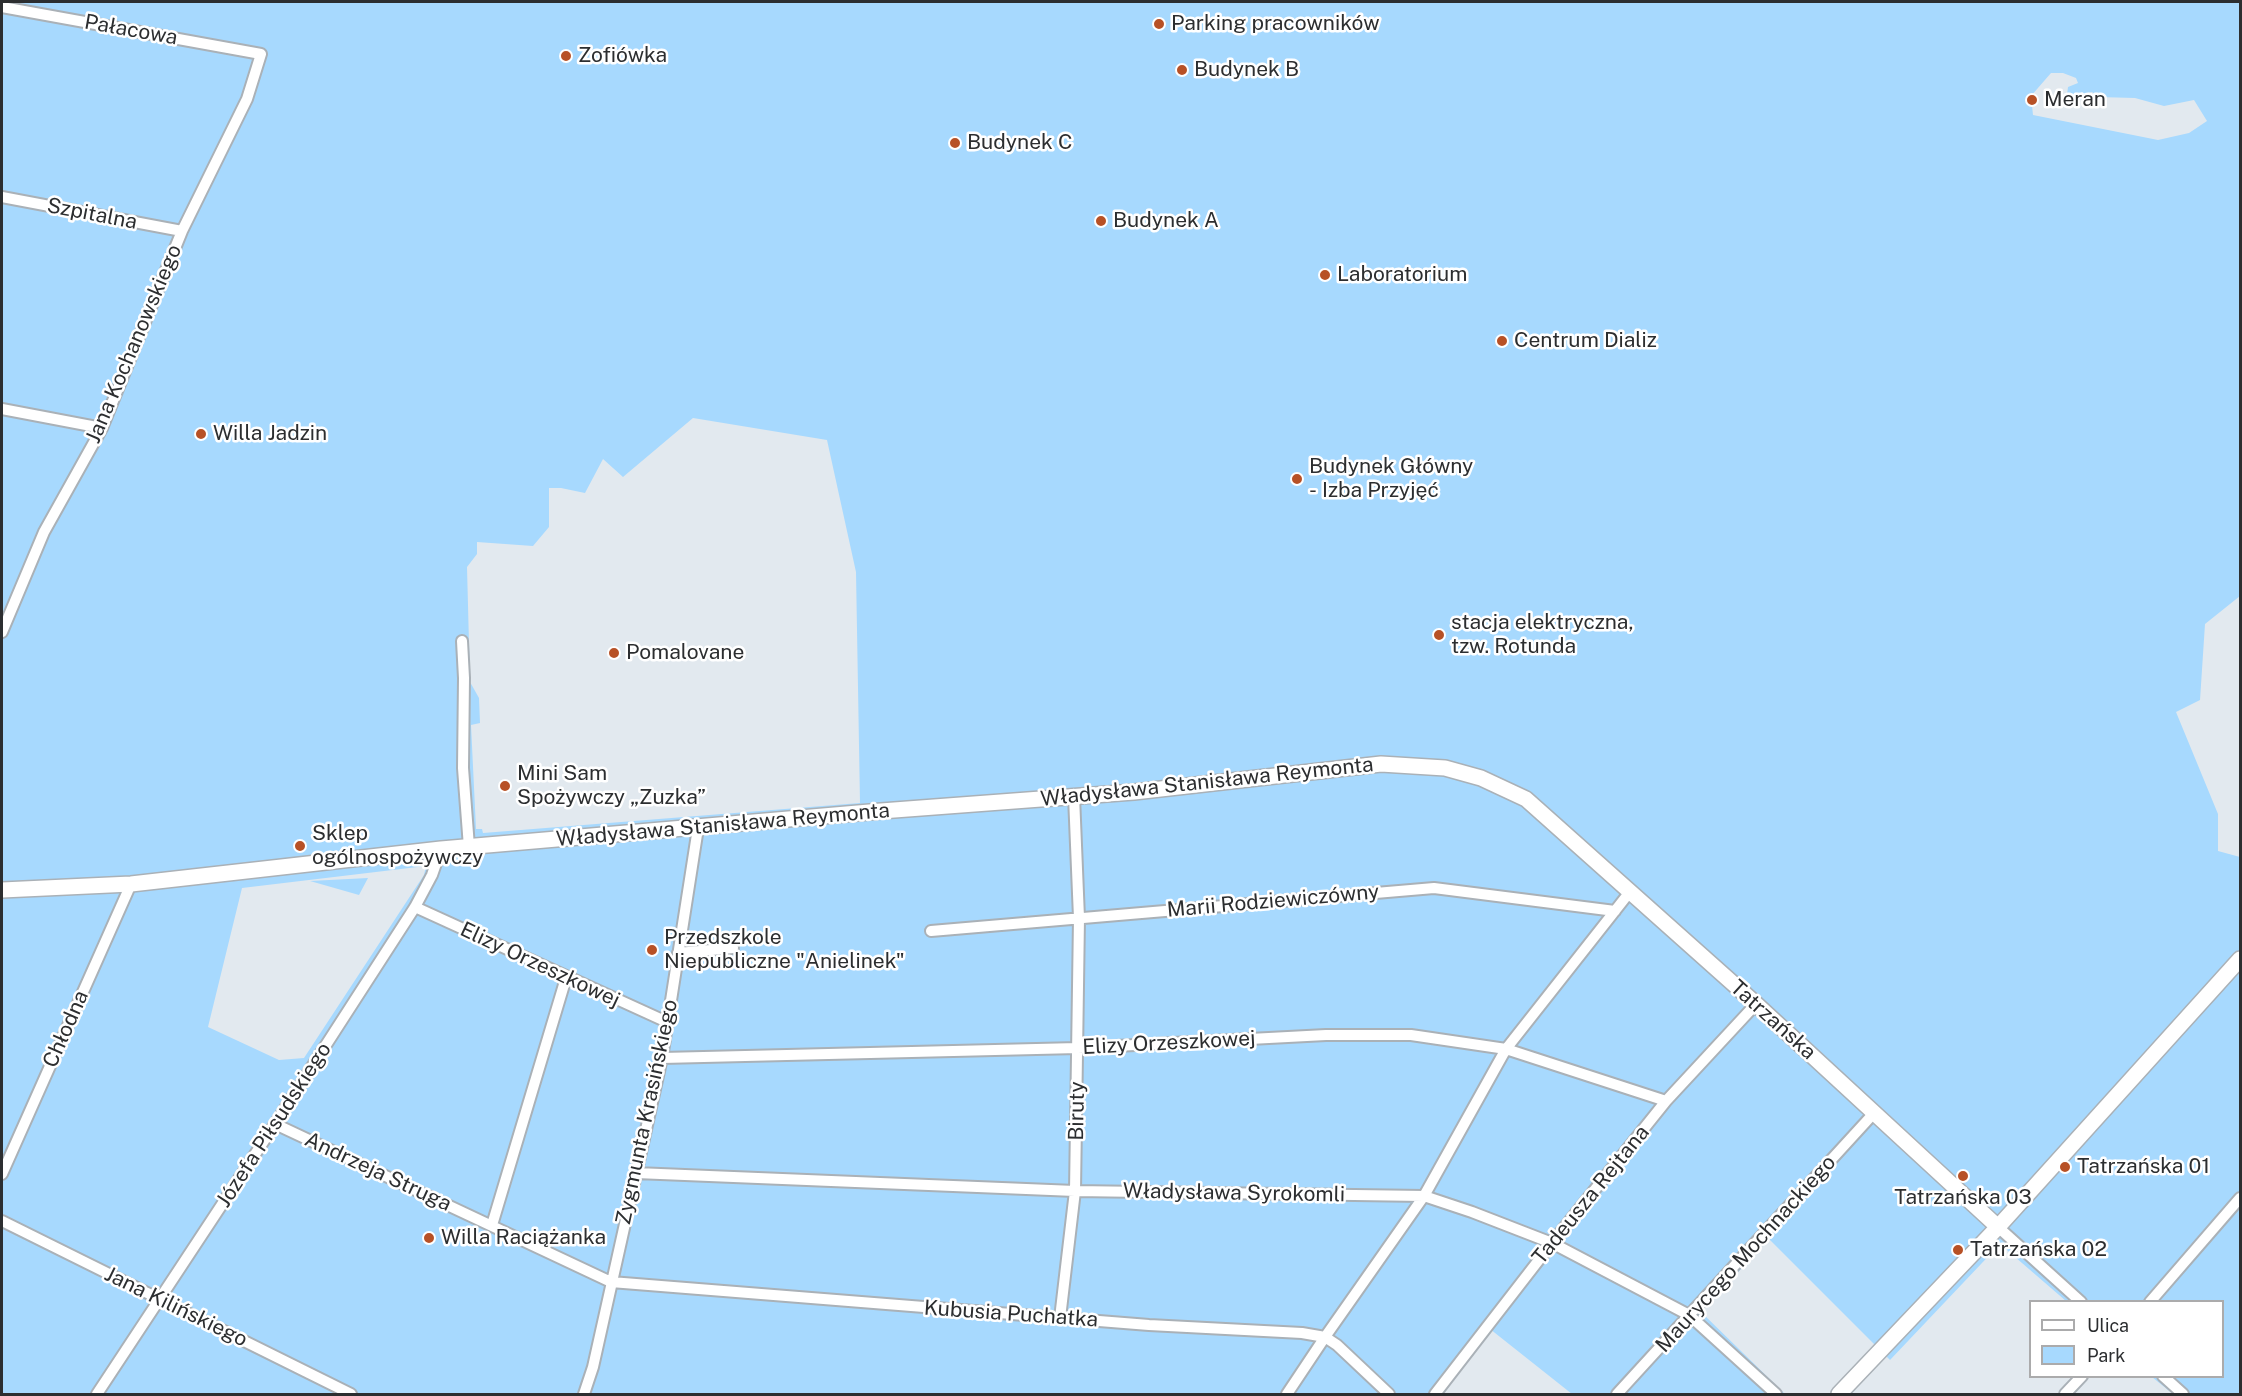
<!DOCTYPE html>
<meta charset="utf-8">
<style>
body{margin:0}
#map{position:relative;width:2242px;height:1396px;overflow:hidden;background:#e2e9ef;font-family:"Public Sans",sans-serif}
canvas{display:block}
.frame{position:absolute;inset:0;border:3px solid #2c2e30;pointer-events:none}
.legend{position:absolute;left:2029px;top:1300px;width:195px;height:78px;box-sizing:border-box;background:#fff;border:2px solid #ababac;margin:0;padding:8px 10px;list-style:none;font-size:18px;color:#2c2e30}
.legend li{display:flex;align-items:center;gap:12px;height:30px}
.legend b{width:30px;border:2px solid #ababac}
</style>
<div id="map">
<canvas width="2242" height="1396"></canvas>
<div class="frame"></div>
<ul class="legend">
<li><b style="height:8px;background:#fff"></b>Ulica</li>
<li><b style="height:16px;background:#a7d9fe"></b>Park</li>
</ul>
</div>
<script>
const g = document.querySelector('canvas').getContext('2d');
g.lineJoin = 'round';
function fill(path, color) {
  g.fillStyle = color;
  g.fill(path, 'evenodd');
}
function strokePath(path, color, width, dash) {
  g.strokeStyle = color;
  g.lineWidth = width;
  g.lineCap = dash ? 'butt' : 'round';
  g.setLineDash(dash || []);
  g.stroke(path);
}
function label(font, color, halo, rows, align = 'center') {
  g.font = font + ' "Public Sans",sans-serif';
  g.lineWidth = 5;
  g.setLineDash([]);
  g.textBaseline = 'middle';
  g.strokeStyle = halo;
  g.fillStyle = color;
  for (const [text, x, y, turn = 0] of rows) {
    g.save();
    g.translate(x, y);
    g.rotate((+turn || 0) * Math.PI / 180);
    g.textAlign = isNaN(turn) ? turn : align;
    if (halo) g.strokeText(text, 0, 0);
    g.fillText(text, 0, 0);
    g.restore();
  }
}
fill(new Path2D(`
 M2,2h2238v594l-35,28 -5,76 -24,12 42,102v37l22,6v537h-67l-21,-17 70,-1v-74l-156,-1 -66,-57 -110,116 -121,-121 -68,73 84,82h-213l-82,-65 -51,65h-1437zM2051,73h12l13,5 2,5 -10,4 -1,8 14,5 7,-7 4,-1 6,5 37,1 29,8 30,-6 13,21 -18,12 -31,7 -125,-25 -2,-19zM693,418l134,22 29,132 4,231 -377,30 -1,-4h-6l-5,-104 9,-2 -1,-25 -9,-16 -3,-115 10,-13v-12l56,4 16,-19v-39h12l24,5 18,-34 20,18zM426,866l-2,9 -120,183 -25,2 -71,-33 34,-139z
 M368,878l-9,17 -49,-14z`), '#a7d9fe');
const street = new Path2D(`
 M2,7l259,47 -14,45 -65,132 -80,197 -58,104 -42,100
 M2,197l180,34
 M2,409l100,19
 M462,641l2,37 -1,90 6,79
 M415,907l252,115
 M931,931l503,-43 181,23
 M678,953l55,-5
 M662,1058l416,-10 248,-13h85l95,14 160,52
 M275,1124l336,158 538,43 153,8 23,4 12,8 52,49
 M636,1173l439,18 349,5 48,16 80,31 137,72 87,79
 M2,1174l129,-290
 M2,1221l349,173
 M492,1225l74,-247
 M1998,1227l83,75
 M2150,1302l90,-104
 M1060,1318l15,-127 4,-273 -5,-122
 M2163,1376l20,18
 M97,1394l178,-270 140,-217 17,-32 9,-26
 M584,1394l9,-27 69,-309 36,-230
 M1287,1394l38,-57 99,-141 82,-147 123,-156
 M1435,1394l117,-151 114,-142 90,-97
 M1617,1394l257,-281
 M2065,1394l17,-18`);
const secondary = new Path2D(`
 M2,890l129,-6 310,-35 440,-38 253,-19 247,-28 64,4 36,10 45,21 230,205 242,223
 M1839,1394l159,-167 242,-268`);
strokePath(street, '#aab1b7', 14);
strokePath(secondary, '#aab1b7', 18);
strokePath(street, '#fff', 10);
strokePath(secondary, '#fff', 15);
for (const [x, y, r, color] of [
 [1159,24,6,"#b75126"],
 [566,56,6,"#b75126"],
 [1182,70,6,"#b75126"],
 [2032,100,6,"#b75126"],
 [955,143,6,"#b75126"],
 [1101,221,6,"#b75126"],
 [1325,275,6,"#b75126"],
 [1502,341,6,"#b75126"],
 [201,434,6,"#b75126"],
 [1297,479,6,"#b75126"],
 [1439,635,6,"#b75126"],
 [614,653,6,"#b75126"],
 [505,786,6,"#b75126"],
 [300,846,6,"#b75126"],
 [652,950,6,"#b75126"],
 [2065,1167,6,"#b75126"],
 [1963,1176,6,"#b75126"],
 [429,1238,6,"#b75126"],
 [1958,1250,6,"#b75126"]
]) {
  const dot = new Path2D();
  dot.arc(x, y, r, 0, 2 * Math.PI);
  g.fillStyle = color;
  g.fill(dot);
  strokePath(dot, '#fff', 2);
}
label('21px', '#2c2e30', '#fff', [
 ["Parking pracowników",1171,24],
 ["Zofiówka",578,56],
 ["Budynek B",1194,70],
 ["Meran",2044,100],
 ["Budynek C",967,143],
 ["Budynek A",1113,221],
 ["Laboratorium",1337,275],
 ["Centrum Dializ",1514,341],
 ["Willa Jadzin",213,434],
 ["Budynek Główny",1309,467],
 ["- Izba Przyjęć",1309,491],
 ["stacja elektryczna,",1451,623],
 ["tzw. Rotunda",1451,647],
 ["Pomalovane",626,653],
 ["Mini Sam",517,774],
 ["Spożywczy „Zuzka”",517,798],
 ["Sklep",312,834],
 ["ogólnospożywczy",312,858],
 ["Przedszkole",664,938],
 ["Niepubliczne \"Anielinek\"",664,962],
 ["Tatrzańska 01",2077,1167],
 ["Tatrzańska 03",1963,1198,"center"],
 ["Willa Raciążanka",441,1238],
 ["Tatrzańska 02",1970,1250]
], 'left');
label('21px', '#2c2e30', '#fff', [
 ["Pałacowa",131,30,10],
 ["Szpitalna",92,214,11],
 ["Jana Kochanowskiego",134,344,-67],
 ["Władysława Stanisława Reymonta",1207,782,-6],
 ["Władysława Stanisława Reymonta",723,825,-5],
 ["Marii Rodziewiczówny",1273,901,-5],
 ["Elizy Orzeszkowej",540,965,25],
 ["Tatrzańska",1773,1020,42],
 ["Chłodna",66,1029,-66],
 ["Elizy Orzeszkowej",1169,1043,-3],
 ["Biruty",1077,1111,-89],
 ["Zygmunta Krasińskiego",647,1112,-78],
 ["Józefa Piłsudskiego",274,1125,-57],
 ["Andrzeja Struga",378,1172,25],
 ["Władysława Syrokomli",1234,1193,1],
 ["Tadeusza Rejtana",1591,1195,-51],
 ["Maurycego Mochnackiego",1746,1254,-48],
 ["Jana Kilińskiego",176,1307,26],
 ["Kubusia Puchatka",1011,1314,4]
]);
</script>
